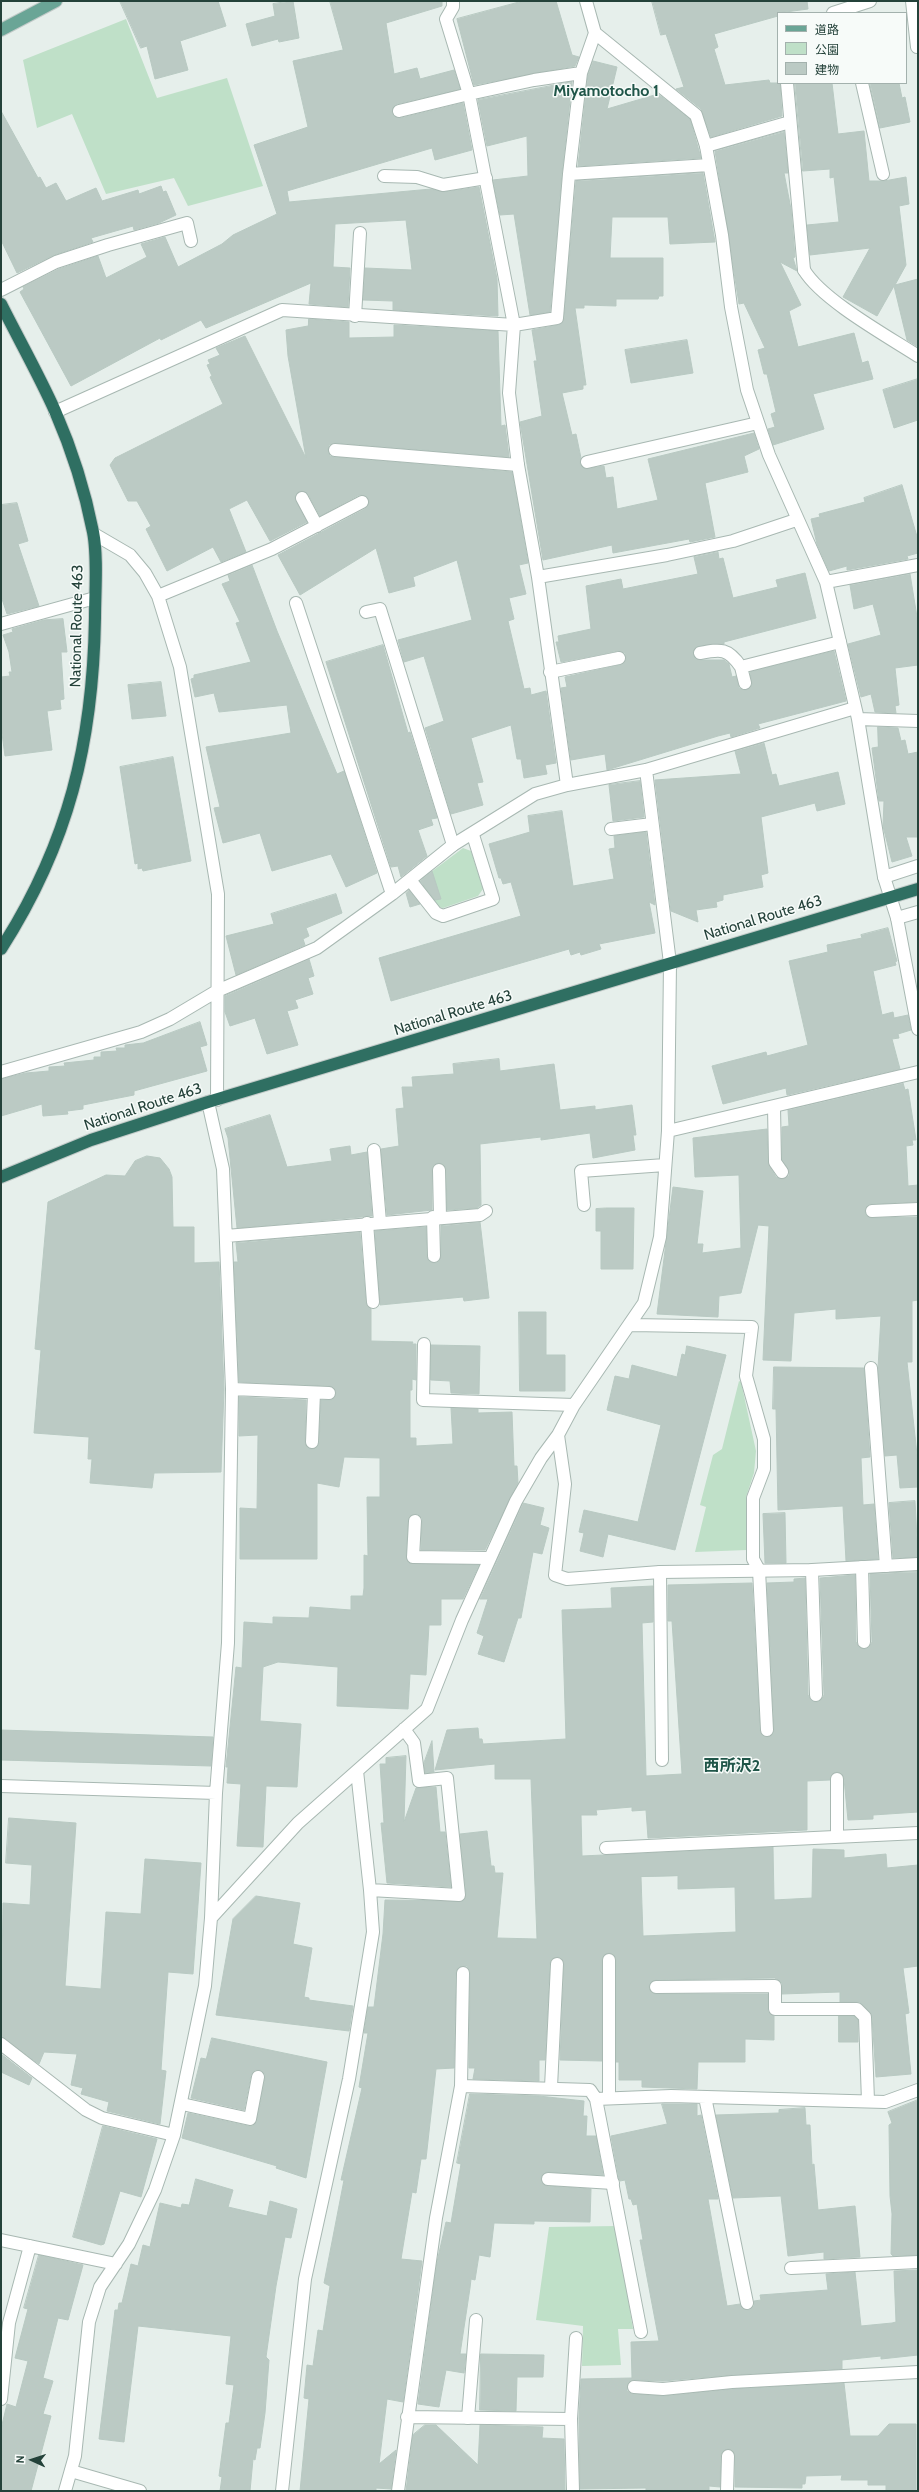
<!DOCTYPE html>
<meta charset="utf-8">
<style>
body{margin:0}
#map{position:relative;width:919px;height:2492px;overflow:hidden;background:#e6efeb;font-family:Cabin,"Noto Sans JP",sans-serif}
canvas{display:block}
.frame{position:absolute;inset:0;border:2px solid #24423a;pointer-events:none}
.legend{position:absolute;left:777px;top:12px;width:130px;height:72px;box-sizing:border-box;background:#f7fbf9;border:1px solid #a3b1ad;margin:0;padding:5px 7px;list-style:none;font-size:12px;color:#24423a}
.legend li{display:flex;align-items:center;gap:8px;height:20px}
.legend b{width:20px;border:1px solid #a3b1ad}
.north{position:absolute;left:12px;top:2440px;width:40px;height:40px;-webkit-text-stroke:3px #f7fbf9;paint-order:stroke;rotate:273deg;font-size:11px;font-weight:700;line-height:16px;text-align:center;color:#24423a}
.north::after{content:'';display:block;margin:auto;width:14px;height:18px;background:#24423a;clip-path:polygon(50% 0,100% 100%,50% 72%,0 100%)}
</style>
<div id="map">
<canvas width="919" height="2492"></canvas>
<div class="frame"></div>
<ul class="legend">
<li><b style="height:5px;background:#6aa596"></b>道路</li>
<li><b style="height:11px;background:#bfe0c8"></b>公園</li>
<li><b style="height:11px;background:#bbcac4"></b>建物</li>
</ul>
<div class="north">N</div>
</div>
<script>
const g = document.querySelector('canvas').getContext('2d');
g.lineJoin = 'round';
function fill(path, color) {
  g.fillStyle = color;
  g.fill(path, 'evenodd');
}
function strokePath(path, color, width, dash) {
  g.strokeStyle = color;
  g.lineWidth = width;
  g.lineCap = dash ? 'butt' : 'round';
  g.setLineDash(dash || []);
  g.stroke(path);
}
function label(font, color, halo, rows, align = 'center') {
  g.font = font + ' Cabin,"Noto Sans JP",sans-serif';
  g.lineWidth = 3;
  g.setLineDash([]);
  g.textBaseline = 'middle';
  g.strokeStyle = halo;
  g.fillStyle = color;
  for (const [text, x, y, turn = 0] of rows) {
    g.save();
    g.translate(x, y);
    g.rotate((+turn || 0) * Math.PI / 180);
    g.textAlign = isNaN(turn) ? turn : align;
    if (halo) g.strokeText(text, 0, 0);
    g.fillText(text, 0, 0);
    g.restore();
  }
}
fill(new Path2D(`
 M126,19l31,79 70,-20 36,108 -75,20 -14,-28 -68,16 -34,-80 -35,14 -14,-68z
 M463,848l8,3 12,38 -5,7 -35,12 -7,-2 -13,-18v-10z
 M739,1381l2,1 15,69 -2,22 -8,24 1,53 -52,2 11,-45 -6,-2 13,-50 9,-6z
 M616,2226l17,103h-15l3,36 -39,1 1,-40 -47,-6 13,-93z`), '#bfe0c8');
const building = new Path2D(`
 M120,1h98l8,25 -46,15 8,29 -33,9 -8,-33 -6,2z
 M293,1l6,37 -20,4 -1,-3 -26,7 -6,-22 29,-8 -2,-12z
 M330,1h112v5l-56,17 8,51 23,-6 3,11 34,-9 6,19 -63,15 -3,2 -2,6 2,4 7,2 62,-15 9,47 -37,10 -3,-12 -145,43 2,11 142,-13 13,3 35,-5 18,92 1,37 -105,-6v-9l-30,-1 2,-32 47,2 -6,-50 -71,4 -2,43 17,1 -2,39 -39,-3 2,-21 -105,45 -5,-8 -40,20 -1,-2 -89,48 -51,-94 4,-3 -1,-2 36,-18 39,-13 8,22 41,-21 -6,-13 24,-7 13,30 44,-23 11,-9 44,-21 -23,-69 54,-18 -15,-66 50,-11z
 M523,1h33l16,54 7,2 -4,9 -101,19 -17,-66z
 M652,1h155l1,8 -30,4v3l-64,18 4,13 -4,2 11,36 44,-5 1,3h10l2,33 -71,21 -10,-28 -25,-20 8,-2 -18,-53 -5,1z
 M593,61l24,6 -10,42 51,-15 32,25 11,39 -123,8 10,-91z
 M572,82l-10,91 -12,139 -20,3 -16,-101 -14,1 -7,-35 35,-4 -1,-40 -40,10 -9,-46z
 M795,83h37l6,51 26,-3 5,50h15l22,-4 3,27 -10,2 7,59 -11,20 23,-6v68l-11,-7 -13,-54 -17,30 -34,-19 27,-49 -60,7 -3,-30 32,-3 -5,-45 -4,1v-9l-27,2z
 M870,83h29l3,15 3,-1 5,25 -30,6z
 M1,111l37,67 2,-1 6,11 10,-5 10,18 30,-13 6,13 36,-11 1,4 22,-8 2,6 3,-1 10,24 -17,8 -25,7 -1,-4 -42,12 2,4 -39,13 -37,18 -16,-33z
 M784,132l4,41h-4l7,36 4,48 -2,1 4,13 -17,-9 21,43 -12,6 9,36 56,-14 8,30 6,-2 5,18 -60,15 11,35 -51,16 -5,-16 7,-2 -4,-13 5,-2 -9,-38h-3l-6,-24 7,-2 -21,-45 -5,1 -24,-153z
 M703,173l12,69 -45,2 -2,-27h-56l-2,41h53v38h-4l-1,3h-42v7l-32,-1v3h-9l11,77h-3v4l-21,4 10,42 4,-1 5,24 -1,6 5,5 19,-3 2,12 7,-1 4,32 41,-9 -10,-41 106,-26 5,16 -15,7 4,16 -43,11 10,54 -25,5 -1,-3 -76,14 -1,-8 -69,15 -23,-138 22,-6 -8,-55h3l-5,-31 27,-5 5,-6 12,-138z
 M309,319l40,3v16l45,-1v-12l104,6 3,95 4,-1 4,32 -173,-14 -7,2 -1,5 2,6 4,1 178,15 16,91 -9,2 7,29 -17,4 5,21 -6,2 16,68 6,-1 1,7 15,-4 10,72 -11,2 2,9 -23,4 -3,-19h-4l-6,-34 -40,13 12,44 -6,1 6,22 -32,9 -26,-86 19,-7 -20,-65 -20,6 -6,-22 74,-20 -15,-60 -44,17 2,9 -26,7 -13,-45 -76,47 -22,-40 87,-46 4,-7 -3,-6 -7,-1 -39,21 -12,-22 -6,-3 -6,3 -1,4 12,24 -37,19 -23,-41 -18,9 17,43 -25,10 -8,-15 -46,24 -21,-42 5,-3 -14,-25h-9l-18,-36 5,-7 108,-54 -13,-27 2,-1 -5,-11 3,-1 -2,-4 12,-5 -4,-7 29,-12 61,122 -18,-102 -2,-26 22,-4z
 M687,340l6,33 -62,10 -6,-33z
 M918,379v41l-24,8 -11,-38z
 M902,485l16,55v13l-11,3 1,3 -61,11v-4l-18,5 -12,-27 -6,-25 9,-2 -1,-3 46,-12 -1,-4z
 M17,503l11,38 -10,3 21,62 -32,8 -6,-18v-91z
 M718,552l1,7 4,-1 10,40 45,-11 -2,-7 29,-7 11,45 -92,24v2l-26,2 -5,5 2,7 6,2h23l5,4 3,13 4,-1 3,12 7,2 6,-5 -2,-13 84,-21 12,50 -88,23 2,4 -29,9 -1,-4 -12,3 -111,34 -2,-16 -34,6 -10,-72 6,-1 -2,-10 55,-12 6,-5 -1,-7 -7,-2 -57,11 -5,-20h3l-1,-6 33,-7 -5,-43 35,-7 2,10 75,-15 -4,-17z
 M252,565l25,66 60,143 7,-3 33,102 -31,14 -15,-33 -59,17 -12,-38 -37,10 -9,-35 6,-1 -14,-60 85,-14 -4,-28 -68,7 -5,-19 -19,4 -4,-18 3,-1v-3l57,-13 -15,-39 4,-1 -18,-38 8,-3 -2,-6z
 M910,574l8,49v42l-23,3 4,37 -4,1 1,7 -21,-1 -4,-18 -10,3 -13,-53 33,-9 -8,-31 -19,5 -4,-24z
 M63,619l4,33h-6l3,47 -4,1 1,9 -14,2 5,39 -47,6 -4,-30v-49l9,-1 -1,-4h3l-3,-20 -6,-17 10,-3 -1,-3 32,-9z
 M383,645l25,88 2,-1 27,86 -6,1 2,6 -15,5 9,26 -26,21 -3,-11 -7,1 -65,-205z
 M161,682l5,34 -34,3 -4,-34z
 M878,727l20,1 3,13 4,-1 3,14 10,-2v85h-12l6,19 -20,6 -9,-36 1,-25h-5l-7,-53 6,-1z
 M764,743l8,32 4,-1 3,12 59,-14 7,32 -28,7 -2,-8 -54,14 7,56 -7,2 2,12 -40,8v5l-7,2 1,5 -21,3 2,12 -27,-11 -16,-131 86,-6 -6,-23z
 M173,757l18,104 -48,10 -1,-3 -4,1v-6l-3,1 -15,-97z
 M640,781l4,36 -31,4 -4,-36z
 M562,811l11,75 41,-7 -5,-30 6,-1 -1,-12 32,-4 9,73 -6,-3 6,31 -56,11 2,5 -20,6 -1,-3 -9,3 -2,-6 -178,52 -12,-43 142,-42 -10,-34 -8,2 -2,-6h-2l-10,-34 41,-12 -2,-16z
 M432,871l9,28 -6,1 -15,-19z
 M409,890l11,14 -10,3 -4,-14z
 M336,894l6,19 -36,15 3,8 -6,3 2,6 -69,30 -10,-39 48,-12 -3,-10z
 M888,928l9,33 -2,1 1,3 -23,6 9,44 11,-3 1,6 14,-3 3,15 -13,4 1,4 -7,1 8,30 -113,26 -1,-7 -63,16 -11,-38 54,-14 1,4 41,-11 -19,-84 39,-9 -1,-7 35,-7 -1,-3z
 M309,959l5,17 -6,2 5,16 -18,6 3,8 -11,3 11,34 -31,9 -12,-36 -25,8 -5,-14v-16z
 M200,1022l7,23 -7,2 7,24 -73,20v4l-51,10v4l-16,2 1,3 -25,2 -1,-12 -41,12v-37l25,-6 23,-2v-4l16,-1 -1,-3 30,-3v-3h7v-5l16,-1 -1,-3h9v-3l18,-2z
 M499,1059l1,12 54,-7 6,46 35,-4v4l37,-5 4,30h-3l2,15 -42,8 -3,-25 -49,7v-3l-61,7 1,61 -4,3 -30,2 -1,-41 -3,-5 -5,-1 -5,3 -1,4v40l-45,5 -6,-66 18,-3 -3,-37 8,-1 -2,-21h11l-1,-10 42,-3 -1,-10z
 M903,1083l2,7 3,-1 8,51h-4l1,5 -7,1 2,40 10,-1v17l-46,2 -4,1 -3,6 1,4 6,3 46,-1v83l-6,1v61h-5l11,102v23l-18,1 -3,-33 -12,1 -7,-88 3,-52 -45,3v-10l-42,4 -3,48 -28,-1 6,-134 -11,-1 -17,68 -22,3 -1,21 -61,-3 16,-127 30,4 -6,53h6l-1,9 39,-5 -2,-73 -44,2 -2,-39 74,-9 1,34 8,14 7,2 6,-3v-4l-7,-12v-33l7,-1 -1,-16z
 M270,1115l17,52 45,-6 -2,-12 20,-3 1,9 16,-3 5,64 -135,12 -9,-90 -3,-9z
 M147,1156l13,2 9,11 3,8 1,50h21v36l25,-1 5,127 -3,83 -67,1 -2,15 -62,-5 2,-24h-4l1,-22 -55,-4 7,-83 -6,-1 13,-147 58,-27 19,1 10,-15z
 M606,1208h28l-1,61h-32v-38h-5v-22z
 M480,1222l9,76 -25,3 -1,-4 -83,8 -5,-74 51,-4 1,30 3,5 5,1 5,-3 1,-4v-30z
 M360,1232l6,71 5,6v32l42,1 -1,2h4v36l-4,-1v11h-2v48h6v8l37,-2 -2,-36 27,1v4l34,-1 2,54h3l1,17 -33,67h-64l1,-32 -6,-4 -7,3 -3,40 3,6 70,2 -16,34h-22v26h-12l-3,50 -16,-1 -2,35 -71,-3 1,-39 -60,-5 -15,5 -3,54 41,3 -4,63 -31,-1 -3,61 -26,-1 4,-62 -14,-1 1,-16h-2l10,-100 6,1 2,-46 29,2v-7l36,1 1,-11 41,3v-14h12l1,-8v-33l4,1 -1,-59h13v-39l-36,-1 -5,30 -22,-4v76h-77v-51l17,1 1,-74 -19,1v-39l67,3 -1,42 3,6 4,1 4,-1 3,-5 2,-43h11l4,-7 -3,-6 -4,-1 -90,-4 -5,-120h4l-2,-19z
 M519,1312h27v43h19v36h-45z
 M431,1345l49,1 -1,48 -28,-1 -1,-12 -19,-1z
 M687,1346l39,9 -51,195 -67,-16 -5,23 -23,-6 4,-18 -5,-1 5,-22 54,12 23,-97 -54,-15 8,-34 14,3 3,-14 45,12 5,-23 3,1z
 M774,1367l90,1 6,89 -9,1 2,47 11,-1 4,55 -32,2 -3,-55 -65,4 -2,-101h-3z
 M915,1501l3,56 -25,1 -4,-55z
 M523,1503l21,5 -4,17 9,3 -7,26 -9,-2 -12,66h-3l-14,44 -26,-8 6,-18 -7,-3 11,-34h-8z
 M785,1513l1,50h-21l-2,-49z
 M918,1572v240l-45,3v4l-25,1 -4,-41 -3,-6 -4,-1 -6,3 -1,5 -23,1v49l-159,8 -2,-28 -14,1v-4l-36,3 1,5h-16l1,41 191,-9 1,53 38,-2 1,-49 31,1v8l42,-4 1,14 31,-3v101l-15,2 6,45 -4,1 6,60 -35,3 -4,-61 -12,-14h-20v-10l-58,2v-11l-7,-5 -119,2 -6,3 -1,4 3,6 4,1h112v18l6,4v24l-29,-1v23h-47l-1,27 -55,-2v-7h-23v-18h-3v-102l-3,-6 -4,-1 -6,3 -1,4v101l-42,-1 4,-96 -3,-6 -4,-1 -6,3 -1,4 -5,96h-6v21l-66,-2 2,-11h-6l1,-95 -3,-7 -8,1 -3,6 -2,95 -18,1 -10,90h-5l-5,34 -4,-1 -11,67 21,2 -19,141 -16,-3 -8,65 17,-14 -5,39 -15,-1v3h-76l9,-92 -5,-1 3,-33 6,1 5,-36 5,1 7,-45 -6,-3 20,-103h-3l21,-92 -3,-1 9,-54h-4l4,-26h6l9,-73 2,-34 78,1 3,-7 -6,-60 27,-3 4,35h3l1,7h8l-6,65 40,1 -6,-160h-36v-15l-60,6 12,-40 31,-2 1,11h3l1,5 83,-5 -4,-129 50,-2 -1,-20 42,-2v36l-11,1 4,153 36,-2 -10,-153h-4v-36l84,-2 8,147 3,6 5,1 5,-3 1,-4 -7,-147 27,-1v-3l11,-1 3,117 4,6 5,1 5,-3 2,-4 -4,-117 35,-3 1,67 4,6 5,1 5,-3 2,-4 -2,-68zM678,1876v13l57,-2 1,45 -93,4 -2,-59z
 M1,1730l212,7 -2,29 -210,-6z
 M432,1741l2,31 -9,1 -1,-10z
 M406,1756l-2,66 12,-34 20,-1 4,45h5l6,55 -64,-4 -6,-60h3l-4,-59h6v-6z
 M9,1818l67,5 -11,163 36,3 5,-77 35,2 4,-55 56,4 -8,111 -25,-2 -7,98 5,1 -6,53 -53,-13 2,-9 -28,-8 2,-6 -12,-3 6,-31 -33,-2 -5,12 -38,-27 2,-134 27,2 2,-40 -26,-2z
 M256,1896l44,7 -7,41 19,4 -8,49 5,1v2l44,6 -4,25 -133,-16 17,-96z
 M839,2016h15l4,4v22h-19z
 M212,2038l115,24 -21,116 -30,-10 1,-2 -95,-28 6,-25 60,13h5l4,-6 8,-42v-4l-5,-4h-5l-4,5 -7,35 -53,-12 10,-40 5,1z
 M1,2054l31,24 -3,7 -28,-13z
 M470,2094l69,2 45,5 -1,15h4l-1,20h10l7,39 -55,-3 -4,1 -3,5 1,5 5,3 44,3 -1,33 -56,-1v3l-40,-1 -4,34 -11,-2 -4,25 -4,-1 -1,9 -10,66h6l-2,19 -18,-3 -7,37 -21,-3 19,-142 9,-40 5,1 10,-59 -4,-1z
 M918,2100v155l-25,1 -2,-2 1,-40 -2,-18 -1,-71 3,-2 -4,-11z
 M662,2104h35v12l4,-1 17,84h-10l19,107 13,-2 2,4 6,2 6,-4v-5l7,-1 -1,-5 68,-5 -2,-16 29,-2 6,54 31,-3 4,-1 -2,-51 24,-1v85l-37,4v-3l-39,4v9l-110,6 -69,6 -29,-1 -6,3 -1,8 6,3 31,2 69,-7 111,-6 6,53h28l11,-12h27v67h-30v-6h-18v-5h-27l1,-5 -36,1 -1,8h-3v4l-67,-1v-31l-3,-6 -4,-1 -6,3 -1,3 -1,32 -11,-1v5h-63v-3l-66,1 -1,-71 2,-39 51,-1 -1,-36 28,-1 -19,-101h3l-6,-36 -4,1 -2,-6h-2l-4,-19 -5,1 -1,-2 -8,-43 56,-12z
 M805,2108l1,17h4l2,40 2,-1 4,46 37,-4 5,51 -36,2v-7l-36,4 -7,-60 -48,2 -17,-83 63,-2v-3z
 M103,2126l54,13 -16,58 -21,-6 -16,53 -3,1 -28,-8z
 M196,2179l37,11 -5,17 39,9 3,-15 27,8 -6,29 -6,-1 -9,49 -10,71 3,3 -4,53 -5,35h-3l-2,12 -2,-1 -3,32h-30l2,-14 -3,-1 7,-53h3l5,-38 -8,-1 5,-48 -93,-10 -14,116 -25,-3 16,-129h3l1,-7h3l9,-39 7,2 5,-21 7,2 10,-44 21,5 1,-4 7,1z
 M39,2255l44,10 -15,55 -10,-2 -15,60 10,3 -10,33 8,2 -20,75h-30v-62l6,-25 9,3 12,-46 -13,-3 13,-49 -4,-1z
 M481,2354l63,1 -1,22h-26l-1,34 -36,-1z
 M425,2425h11l42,40 2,-40 63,2 -1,11 22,1 1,52h-159l7,-56z`);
fill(building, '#bbcac4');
strokePath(building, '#b8c9c2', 1);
const lane = new Path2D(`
 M399,111l70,-17
 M706,146l84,-24
 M384,176l33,1 26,8 43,-7
 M804,270c18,30 83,66 114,86
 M1,290l55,-28 52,-17 79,-22 4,18
 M355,316l5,-83
 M335,450l183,15
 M366,612l14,-3 73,236
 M700,653c21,-4 28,-5 41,14l99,-25
 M741,667l4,16
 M550,672l69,-14
 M611,829l41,-5
 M884,877l34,-11
 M410,880l26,33 7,3 50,-17 -20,-64
 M897,918l21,-6
 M774,1107l1,55 7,10
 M374,1150l6,72
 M439,1170l1,47
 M872,1211l46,-2
 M433,1217l1,39
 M367,1223l6,79
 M871,1368l15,198
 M415,1521l-2,36 75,1
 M862,1567l2,75
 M759,1570l8,160
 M812,1570l4,125
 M660,1572l2,188
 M837,1779v57
 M551,2087l6,-123
 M609,2098v-138
 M182,2104l68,15 8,-42
 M548,2179l65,4
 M634,2387l29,2 69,-7 186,-10
 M468,2418l8,-98
 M571,2419l5,-81
 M71,2471l69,20
 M727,2491l1,-35`);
const street = new Path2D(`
 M453,1v6l-7,12 23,75
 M586,1l9,32 101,82 10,31 16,89 9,72 16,83 22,65 57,127 32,137 26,158 13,41 21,111
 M912,1l5,46
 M833,13l37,-12
 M787,83l17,187
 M862,83l21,91
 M569,174l140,-9
 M55,412l227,-102 232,15 43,-7 12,-144 12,-101 14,-40
 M587,462l171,-39
 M302,498l15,28
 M94,534l36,21 15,18 13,23 22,71 38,227 -1,206
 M538,577l129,-22 66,-14 63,-21
 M826,582l92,-17
 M158,596l114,-47 90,-47
 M296,603l96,291
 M1,624l94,-26
 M858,719l60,2
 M567,785l-29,-208 -20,-112 -9,-72 5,-68 -45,-231 65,-14 47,-7
 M1,1072l140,-40 29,-13 47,-28 100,-43 75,-54 61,-49 82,-51 32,-9 79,-15 209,-62
 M208,1102l15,67 9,220 -4,254 -12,150 -5,125
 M668,1131l250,-59
 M584,1205l-3,-34 84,-6
 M226,1236l254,-21 6,-4
 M631,1325l121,2 -6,49 18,63v30l-11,29v61l6,11
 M424,1344l-1,56 151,5
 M232,1389l97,4
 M558,1435l7,49 -10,91 12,4 93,-7 152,-2 106,-6
 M312,1442l2,-49
 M1,1786l215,7
 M606,1848l312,-15
 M370,1890l89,5 -12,-117 -28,3 -5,-38 -10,-14
 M656,1987l119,-1v23h82l8,8 3,84
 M1,2044l85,66 16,8 72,17
 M461,2086l129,4 6,9 75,-3 214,6 33,-12
 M705,2097l42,206
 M596,2099l45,233
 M1,2240l115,24
 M791,2268l127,-6
 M1,2399l8,-76 21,-77
 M407,2417l164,2 2,72
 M65,2491l10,-35 14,-134 11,-35 29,-43 26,-54 19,-55 31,-149 6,-68 87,-95 129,-114 35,-89 54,-119 25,-43 17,-23 16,-30 70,-102 16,-66 8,-106 2,-168 -24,-193
 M282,2491l23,-212 44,-200 24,-147 -3,-42 -13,-119
 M398,2491l38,-273 25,-132 2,-113`);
const primary = new Path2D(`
 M1,30l55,-29`);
const highway = new Path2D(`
 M1,304c18,36 38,71 54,107 17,39 30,80 38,121 5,25 2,60 2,86 -2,124 -26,225 -94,331
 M1,1177l90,-37 117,-38 710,-213`);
strokePath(lane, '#a8b8b2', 14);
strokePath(street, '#a8b8b2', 14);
strokePath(primary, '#c2cac8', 14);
strokePath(highway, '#c2cac8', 14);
strokePath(lane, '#fff', 12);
strokePath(street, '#fff', 12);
strokePath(primary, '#6aa596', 12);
strokePath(highway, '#2f6f62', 12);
label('15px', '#24423a', '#f7fbf9', [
 ["National Route 463",77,626,-89],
 ["National Route 463",763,918,-17],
 ["National Route 463",453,1013,-17],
 ["National Route 463",143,1107,-18]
]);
label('bold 16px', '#1f5548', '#f7fbf9', [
 ["Miyamotocho 1",606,91],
 ["西所沢2",732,1766]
]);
</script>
